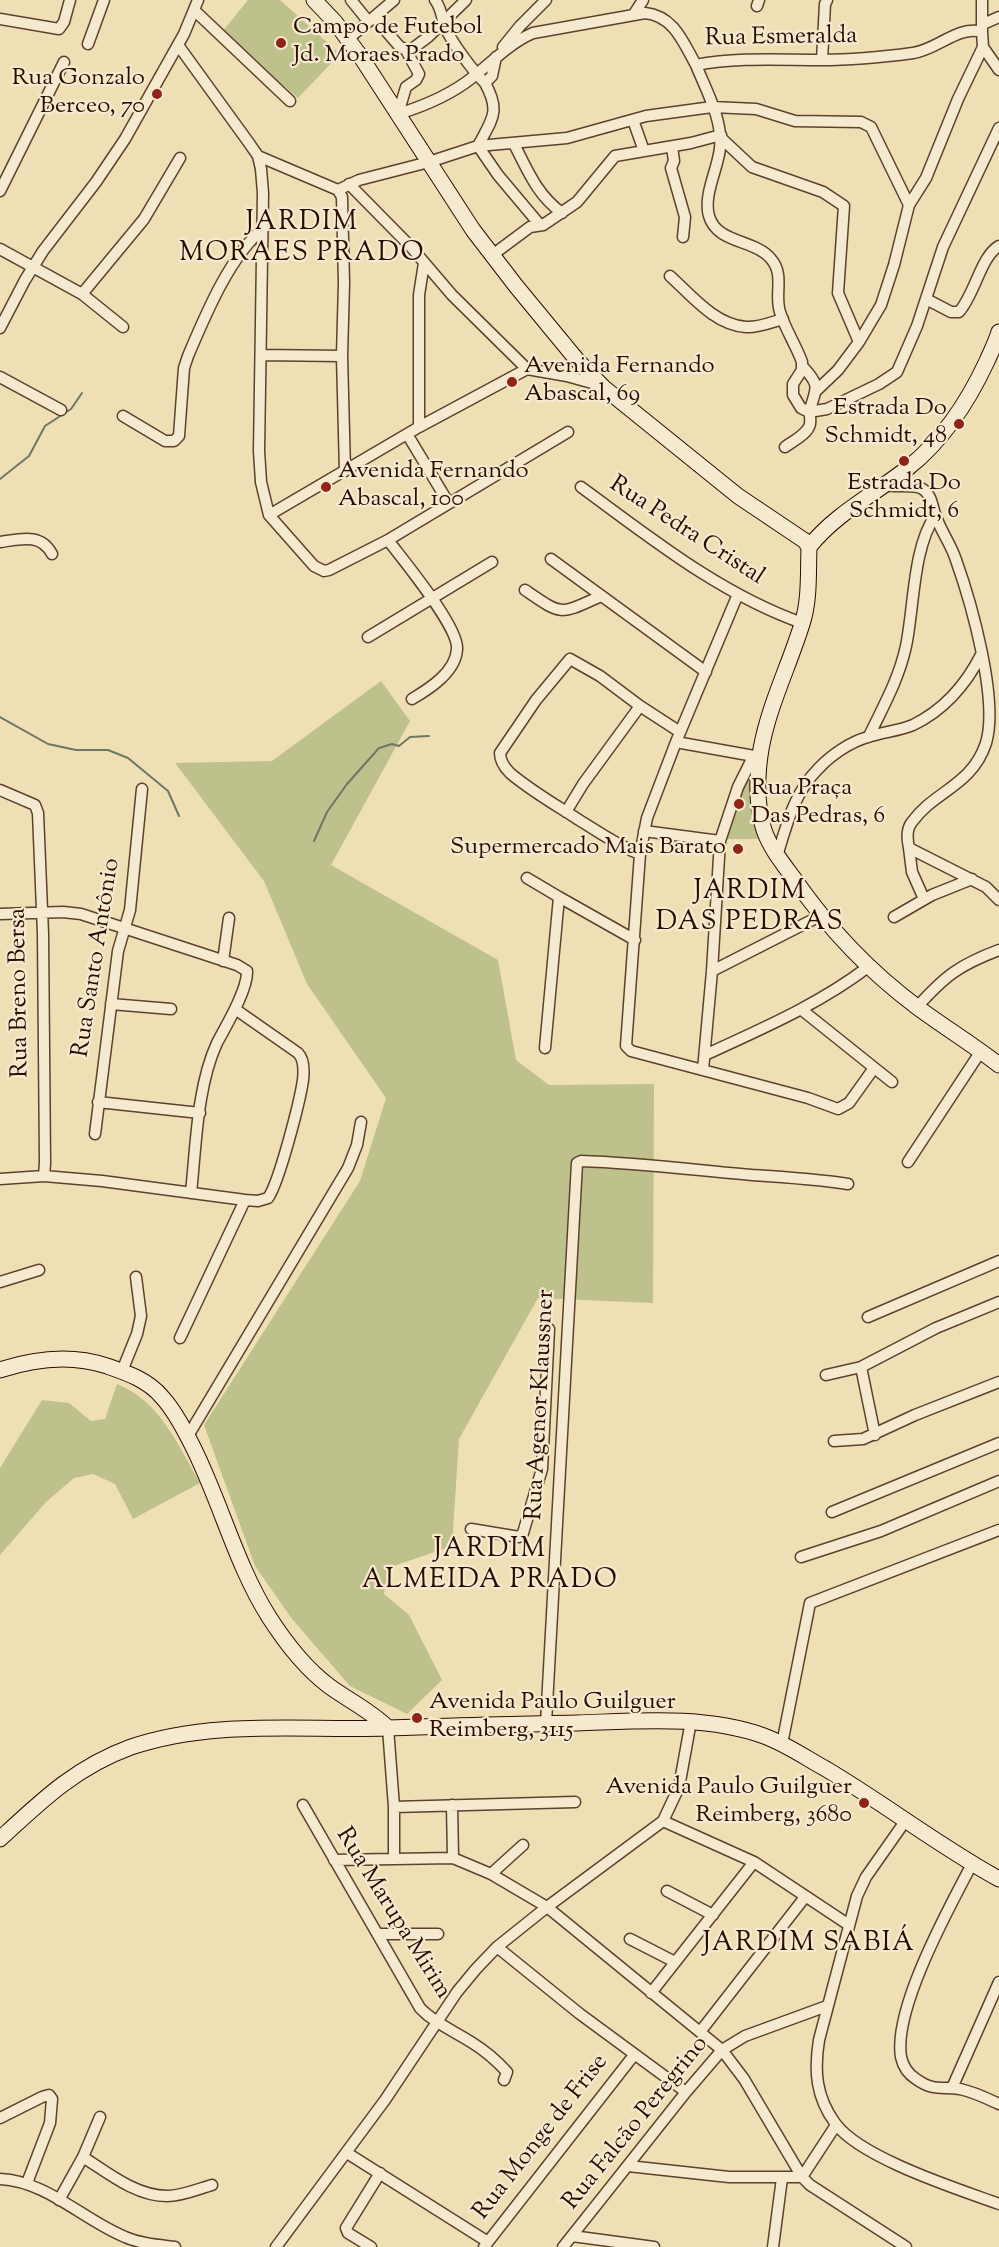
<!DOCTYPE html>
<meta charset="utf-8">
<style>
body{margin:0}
canvas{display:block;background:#efdfb5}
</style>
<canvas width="999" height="2247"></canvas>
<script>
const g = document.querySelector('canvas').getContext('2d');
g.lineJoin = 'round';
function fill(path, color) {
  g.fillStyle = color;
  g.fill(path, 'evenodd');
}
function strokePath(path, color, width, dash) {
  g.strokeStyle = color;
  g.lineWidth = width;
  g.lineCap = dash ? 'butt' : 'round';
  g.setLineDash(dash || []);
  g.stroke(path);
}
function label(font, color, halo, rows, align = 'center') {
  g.font = font + ' "Sorts Mill Goudy",serif';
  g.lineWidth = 4.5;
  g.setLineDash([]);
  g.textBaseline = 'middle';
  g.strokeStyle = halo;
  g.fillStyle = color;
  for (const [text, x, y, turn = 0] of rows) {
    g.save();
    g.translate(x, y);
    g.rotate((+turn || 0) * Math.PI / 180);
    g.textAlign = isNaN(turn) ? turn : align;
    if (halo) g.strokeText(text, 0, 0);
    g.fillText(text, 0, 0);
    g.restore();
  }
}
fill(new Path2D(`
 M248,0h32l60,54 -42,44 -76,-66z
 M381,681l29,40 -79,144 167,95 18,100 33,25 105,-1 -1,219 -115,-5 -79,141 -7,107 -64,22 -4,26 25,21 33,65 -35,34 -57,-28 -58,-67 -37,-53 -51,-141 156,-244 26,-83 -79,-114 -43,-103 -89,-118 97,-2z
 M753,761l8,78h-39z
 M117,1384c43,17 61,61 83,99l-67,36 -18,-35 -22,-10 -19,4 -28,24 -46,53v-87l42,-68 27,3 22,18 14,-2z`), '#bec18b');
strokePath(new Path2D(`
 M0,479l29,-23 16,-30 26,-17 11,-16
 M0,717l48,27 28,6h32l20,8 40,33 11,25
 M314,841l13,-29 20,-28 32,-36 13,-4 7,2 11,-9 19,-1`), '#6e7666', 2);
const street = new Path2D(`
 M351,0l17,21
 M435,0c7,9 6,17 10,27 7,16 28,44 40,56l7,-7 4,-19
 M982,0v32
 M757,6l2,-6
 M194,10l96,91
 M634,14l9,-14
 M374,17l25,29 7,4 6,-1 16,-12 38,-37
 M0,19l59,10 5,-7 6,-22
 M983,24l16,-7
 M348,39l46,-39
 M88,44l16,-44
 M178,45l71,98 9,13 3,13 2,24 -4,258 2,31 8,33 45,51 10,5 5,-1 59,-30 180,-108
 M503,47l17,-21 26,-26
 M822,60l3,-56 2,-4
 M696,65c10,25 27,55 24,83 -2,21 -17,47 -11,68 8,28 46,23 62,43 14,16 3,35 9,53 5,17 16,33 22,50v8l-9,14v11l8,13 8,4 18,-3 52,-25 18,-12 20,-46 26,-79 56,-119
 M485,83c16,29 7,36 -7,63l20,29 42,50
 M398,114c26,-8 54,-20 75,-37 20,-16 37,-34 60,-44l112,-20c29,3 38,29 51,52 41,-8 84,-5 125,-5 31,0 62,-3 92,-7 24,-3 45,-28 69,-21l1,15 16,23
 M398,114l8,-27 10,-7 3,-6 -13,-24
 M633,120l11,31
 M721,138l31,29 71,25 21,14 -6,87 21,49
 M514,144c14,27 23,51 48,69
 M672,147l2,14 -3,7 14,49 -2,20
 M258,156l80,34 4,7 2,86 -2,73 3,115
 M349,184l62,63 41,48 75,74
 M338,190l21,-10 70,-18 49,-16 89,-8 79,-22 66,-9 44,2 39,12 66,1 10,5 38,78
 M0,191l64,-129
 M0,249l82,45 41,33
 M491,256l39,-29 13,-2 34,-23 38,-46 76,-13 30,-8
 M670,276c22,20 45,49 76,51 12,1 26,-5 37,-8
 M82,294l62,-75 36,-61
 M926,299l25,13h8c16,-18 22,-56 40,-66
 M0,328l25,-48 18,-29 53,-69 29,-43 59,-105 14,-34
 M261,355l81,1
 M0,377l61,33
 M816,391l22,-21 21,-28 22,-37 13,-40 15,-60 17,-27 32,-79 25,-52
 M123,416l42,25h9l5,-5 5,-68 4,-12c17,-40 42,-101 76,-128
 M419,427v-132l5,-32
 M407,434l41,68
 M785,447c8,-6 23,-13 25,-23 1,-5 -1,-10 0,-15 7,-22 10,-24 -7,-42
 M885,485c12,3 31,-2 39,5 8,6 8,16 11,24 5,16 16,30 21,46 15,42 43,140 30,183 -14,43 -52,48 -74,79 -6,7 -5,17 -3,26l77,39 13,13
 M581,487c70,51 139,107 221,136
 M269,515l150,-88 108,-58 40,7 32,9
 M388,540c15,20 71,87 69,109 -1,23 -28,40 -45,50
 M0,542c21,-3 41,-9 52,12
 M551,559l155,113
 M525,590c38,26 34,25 76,6
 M738,594l-62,148 -29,76 -7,36 -14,192 5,5 177,47 30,11 11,-6 25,-35
 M368,637l124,-75
 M869,736c14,-29 30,-57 37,-90 8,-38 7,-99 29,-130
 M676,742l78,14
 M0,790l35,15 3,8 5,121 2,229 -1,13 -44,3
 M566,812l17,-28 57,-78
 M644,831l76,10
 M909,848l3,24 12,27
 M640,854c-22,-8 -41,-22 -61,-34 -23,-15 -48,-29 -69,-47 -6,-6 -10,-12 -10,-20l36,-53 34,-41 30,17 40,30 40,26
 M777,856c10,-32 17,-63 41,-87 13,-14 32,-27 50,-32 14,-5 31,-6 45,-12 31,-15 54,-42 69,-72
 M527,878l32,19
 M0,914l63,-2 18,2 156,51 10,6c1,18 -21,55 -30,72 -20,43 -21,103 -26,150
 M894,917l38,-22 40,-16
 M223,961l6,-43
 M712,971l108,-55
 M111,1004l60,5
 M917,1007c28,-31 42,-42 82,-57
 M802,1010l90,72
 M545,1048l14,-151 76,43
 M705,1055c56,-26 113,-50 163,-88
 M703,1070l9,-99 8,-130 18,-54 13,-26 10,-12
 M98,1102l102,11
 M95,1134l23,-183 12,-41 12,-121
 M908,1162l73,-111
 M44,1176l58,5 143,19 13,1 10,-3c11,-15 32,-97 35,-118 1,-9 1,-21 -5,-27l-63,-44
 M0,1282l39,-12
 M868,1317l131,-56
 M180,1338l65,-138
 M861,1367l14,68
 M122,1371l15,-37 4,-18 -5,-39
 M826,1375l35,-8 75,-39 63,-26
 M188,1436l160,-268 9,-23 4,-23
 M834,1441l29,-2 52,-24 84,-33
 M832,1512l167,-69
 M471,1529l48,8 4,-4 19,-64 7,-140
 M801,1557l80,-26 118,-50
 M546,1723l31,-560 4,-2c58,2 114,9 171,14 32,2 64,4 96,9
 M388,1728l6,79v50
 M782,1744l28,-141 189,-73
 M303,1805l117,203c14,15 34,23 51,34 13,8 26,19 36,30l-3,8
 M452,1805l1,53
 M394,1807l181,-5
 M906,1820l-40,57 -9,19 -38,144c-5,31 -3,57 16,83 25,35 123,66 164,81
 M663,1821l91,41 95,63
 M334,1860l119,-2 38,16 56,33 175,143 22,29 58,98 8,8 96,62
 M972,1864c-23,44 -79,145 -71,193 2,9 7,17 15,22 18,13 26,7 44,10 14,3 26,9 39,15
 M491,1874l32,-29
 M667,1891l46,24
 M378,1934h60
 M630,1939l45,23
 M497,1947l83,67 106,78
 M651,1993l103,-131
 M700,2032l105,-135
 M952,2088l47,-106
 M0,2118l42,-21 7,-2 3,4 -2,24 -23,60
 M347,2153l141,89
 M83,2157c25,16 53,39 84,39 15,0 31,-7 45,-11
 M628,2166l101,11h73l34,-52
 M0,2179c47,2 83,41 125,58 16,7 33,8 50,10
 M59,2200l24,-43 17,-40
 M572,2236l82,11
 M276,2247l109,-147 72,-108 19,-23 21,-22 50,-40 116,-86 16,-34 12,-66
 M371,2247l-23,-14 -2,-5 34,-55
 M484,2247l150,-192
 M563,2247l123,-155 36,-42 23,-14 82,-30
 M773,2247l9,-69`);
const secondary = new Path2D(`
 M314,0l21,22 26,35 112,173 43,56 61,74 26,27 135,109 67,45 4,6c-1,25 1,53 -7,77 -13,42 -33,81 -41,125 -4,25 -5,56 3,81 6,18 20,35 31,50 34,49 74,91 122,127 27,20 55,37 82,58
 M809,547c27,-34 66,-53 100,-80 35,-28 59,-65 78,-106 4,-9 9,-19 12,-29
 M0,1370c36,-12 71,-16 107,-4 20,7 41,14 55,31 12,13 21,30 29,46 29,56 44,120 78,174 16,25 36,51 60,69 19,14 42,25 59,42
 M0,1839c42,-39 76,-72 131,-92 83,-28 172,-16 257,-19 63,-2 126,-4 189,-5 62,-2 128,-8 187,13 22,8 42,22 62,33 59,35 113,77 173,110`);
strokePath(street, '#5d412e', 13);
strokePath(secondary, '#2c0c01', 17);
strokePath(street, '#f5eacf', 10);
strokePath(secondary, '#f5eacf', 15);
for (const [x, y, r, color] of [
 [281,43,6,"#8f2418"],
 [157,94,6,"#8f2418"],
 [512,382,6,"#8f2418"],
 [959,424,6,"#8f2418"],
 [904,461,6,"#8f2418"],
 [326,487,6,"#8f2418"],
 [739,804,6,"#8f2418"],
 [738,849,6,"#8f2418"],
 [417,1718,6,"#8f2418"],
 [864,1803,6,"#8f2418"]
]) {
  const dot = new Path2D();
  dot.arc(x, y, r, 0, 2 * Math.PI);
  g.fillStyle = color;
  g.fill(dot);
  strokePath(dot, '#f5eacf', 2);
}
label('24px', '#2c0c01', '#f5eacf', [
 ["Campo de Futebol",293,29],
 ["Jd. Moraes Prado",293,57],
 ["Rua Gonzalo",145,80,"right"],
 ["Berceo, 70",145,108,"right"],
 ["Avenida Fernando",524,368],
 ["Abascal, 69",524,396],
 ["Estrada Do",947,410,"right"],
 ["Schmidt, 48",947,438,"right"],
 ["Avenida Fernando",338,473],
 ["Abascal, 100",338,501],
 ["Estrada Do",904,485,"center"],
 ["Schmidt, 6",904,513,"center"],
 ["Rua Praça",751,790],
 ["Das Pedras, 6",751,818],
 ["Supermercado Mais Barato",726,849,"right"],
 ["Avenida Paulo Guilguer",429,1704],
 ["Reimberg, 3115",429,1732],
 ["Avenida Paulo Guilguer",852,1789,"right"],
 ["Reimberg, 3680",852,1817,"right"]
], 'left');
label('24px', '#2c0c01', '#f5eacf', [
 ["Rua Esmeralda",781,39,-1],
 ["Rua Pedra Cristal",686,532,33],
 ["Rua Santo Antônio",98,958,-81],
 ["Rua Breno Bersa",21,993,-91],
 ["Rua Agenor Klaussner",542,1405,-87],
 ["Rua Marupa Mirim",392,1914,58],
 ["Rua Falcão Peregrino",637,2124,-51],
 ["Rua Monge de Frise",542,2138,-52]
]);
g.letterSpacing = '1.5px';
label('27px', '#2c0c01', '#f5eacf', [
 ["JARDIM",302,224],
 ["MORAES PRADO",302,255],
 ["JARDIM",750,893],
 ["DAS PEDRAS",750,924],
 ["JARDIM",490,1551],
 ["ALMEIDA PRADO",490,1582],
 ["JARDIM SABIÁ",809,1945]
]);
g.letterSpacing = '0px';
</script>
